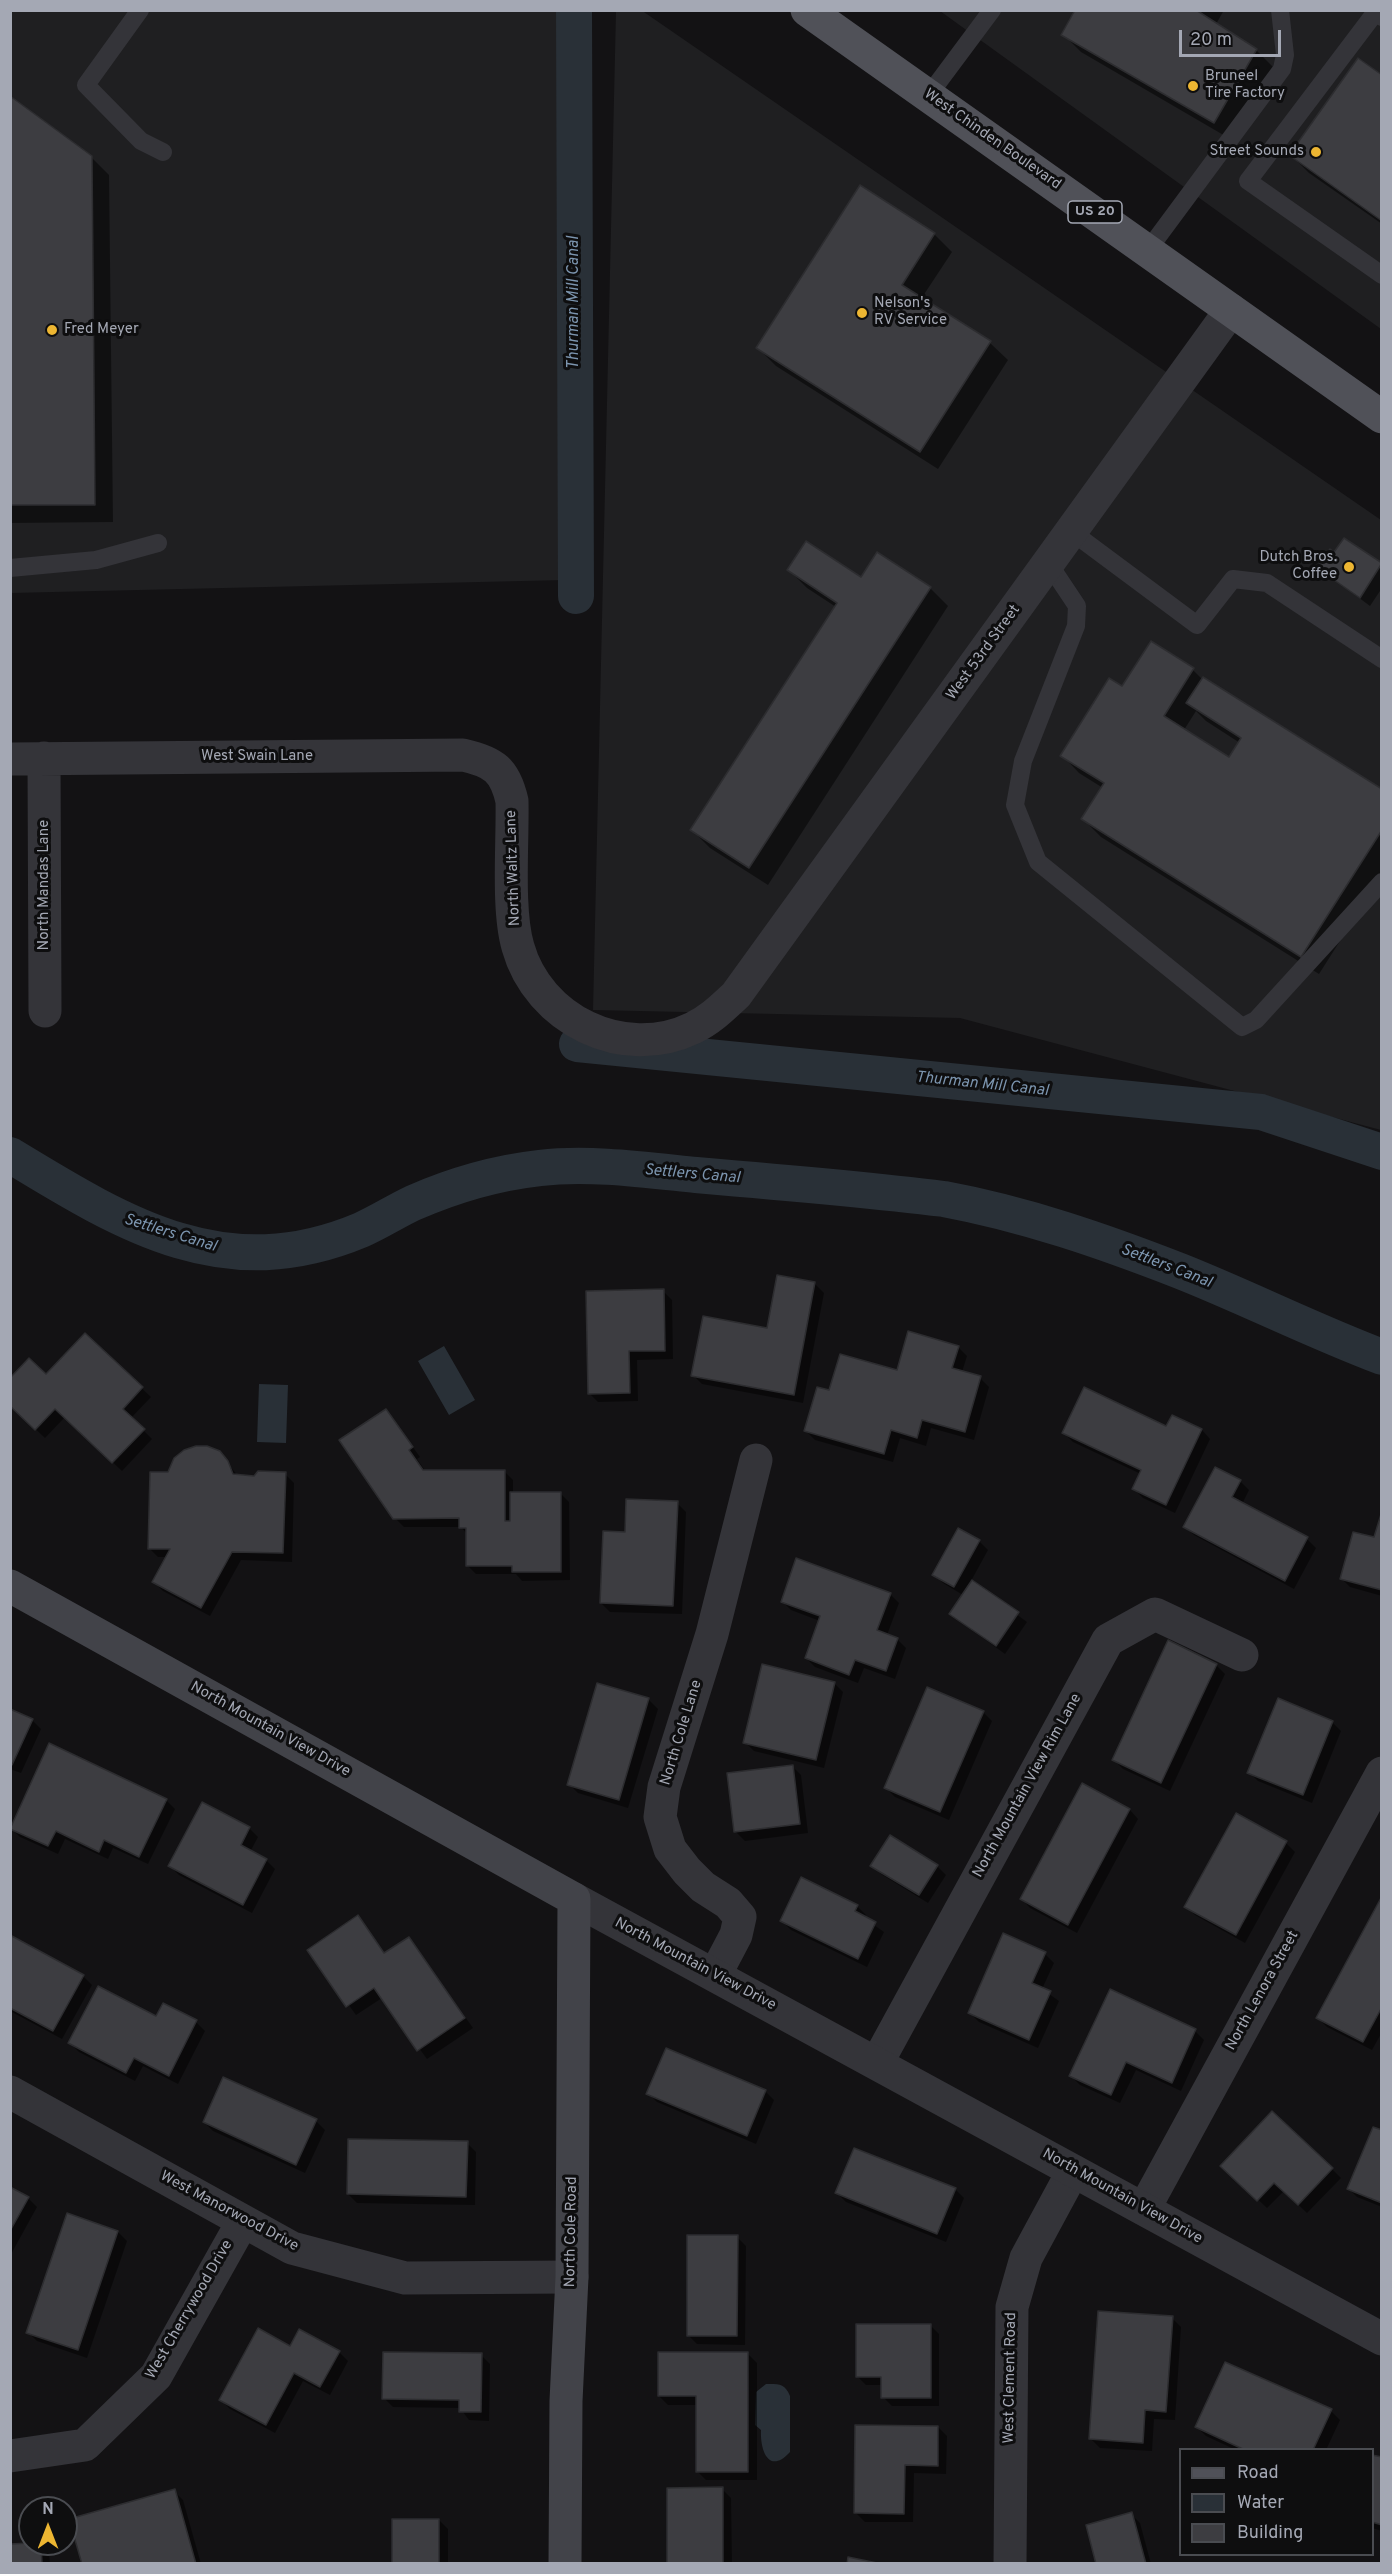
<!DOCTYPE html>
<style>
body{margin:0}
#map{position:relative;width:1392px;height:2574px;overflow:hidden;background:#131214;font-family:Overpass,sans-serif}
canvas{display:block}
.frame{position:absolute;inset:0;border:12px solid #a4a8b4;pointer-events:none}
.legend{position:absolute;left:1179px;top:2448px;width:195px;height:108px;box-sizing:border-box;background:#0e0e0f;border:2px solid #4a4c51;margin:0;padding:8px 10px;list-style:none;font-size:18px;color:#a4a8b4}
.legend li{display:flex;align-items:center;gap:12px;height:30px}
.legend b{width:30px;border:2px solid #4a4c51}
.north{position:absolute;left:18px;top:2496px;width:60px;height:60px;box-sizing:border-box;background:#0e0e0f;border:2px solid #4a4c51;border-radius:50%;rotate:0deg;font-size:16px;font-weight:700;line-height:24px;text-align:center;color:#a4a8b4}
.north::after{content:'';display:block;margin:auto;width:21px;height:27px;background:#edb632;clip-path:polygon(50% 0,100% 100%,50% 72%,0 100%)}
.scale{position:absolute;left:1179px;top:30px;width:102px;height:27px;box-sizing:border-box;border:3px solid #a4a8b4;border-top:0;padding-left:8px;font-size:18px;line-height:21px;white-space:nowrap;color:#a4a8b4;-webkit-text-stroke:4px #0e0e0f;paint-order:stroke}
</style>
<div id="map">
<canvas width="1392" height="2574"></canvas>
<div class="frame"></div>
<ul class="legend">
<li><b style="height:8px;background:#505158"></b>Road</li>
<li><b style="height:16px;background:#293037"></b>Water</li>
<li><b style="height:16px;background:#3d3d41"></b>Building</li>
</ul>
<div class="north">N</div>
<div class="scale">20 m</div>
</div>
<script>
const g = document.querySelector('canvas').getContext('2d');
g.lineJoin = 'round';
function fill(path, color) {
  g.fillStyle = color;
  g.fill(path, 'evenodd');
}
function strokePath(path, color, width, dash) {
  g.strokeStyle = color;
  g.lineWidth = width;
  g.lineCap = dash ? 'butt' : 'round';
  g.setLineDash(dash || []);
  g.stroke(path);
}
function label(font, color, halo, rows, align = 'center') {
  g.font = font + ' Overpass,sans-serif';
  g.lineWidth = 6;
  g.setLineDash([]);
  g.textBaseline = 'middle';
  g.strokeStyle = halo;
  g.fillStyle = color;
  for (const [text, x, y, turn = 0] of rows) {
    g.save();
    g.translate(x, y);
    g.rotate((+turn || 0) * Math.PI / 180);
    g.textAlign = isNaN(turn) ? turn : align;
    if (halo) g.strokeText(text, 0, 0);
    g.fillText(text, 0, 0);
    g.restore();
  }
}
fill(new Path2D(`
 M641,10l740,510v610l-421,-112 -367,-8 23,-999z
 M10,11h563l-8,569 -554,13z
 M940,11h441v318z`), '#1f1f21');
fill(new Path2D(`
 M444,1346l31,54 -26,15 -31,-54z
 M259,1384l29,1 -2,58 -29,-1z
 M766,2384c12,0 19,-1 24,12v56c-21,23 -30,-1 -29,-22l-6,-5 1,-33z`), '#293037');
fill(new Path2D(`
 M1077,10h147l-9,16 41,24 18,18 -42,72 -151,-88 -18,-18z
 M1382,77v147l-73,-51 -18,-18z
 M10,98l81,59 18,18 4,347 -103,1z
 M934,234l18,18 -31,47 69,44 18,17 -70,109 -162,-103 -18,-18z
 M1345,540l37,25v23l-12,18 -51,-38 16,-14z
 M789,570l141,18 18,18 -180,279 -58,-37 -18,-18 144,-223 -29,-19z
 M1193,670l10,10 179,111v84l-63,99 -218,-137 -18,-18 20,-31 -24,-15 -17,-18 61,-67zM1196,711l10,10 34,22 -11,16 -45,-29z
 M815,1284l9,9 -21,110 -101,-19 -9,-9 75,-45z
 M663,1291l9,9 1,59 -36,1 1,41 -40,1 -9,-9z
 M85,1335l66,62 -20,21 21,21 -30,32 -57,-54 -20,21 -35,-33 36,-29z
 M958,1347l9,9 -5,16 18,6 9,9 -15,53 -43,-12 -5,18 -26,-8 -7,24 -78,-22 -9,-9 24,-39 68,-20z
 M386,1410l34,47 -3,2 9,13 78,-1 9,9v14l47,-1 9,9 1,78 -48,1 -6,-7h-40l-9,-9v-31l-6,-7h-57l-9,-9z
 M1172,1417l30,13 8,9 -35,74 -32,-15 -9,-9 7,-15 -68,-32 -9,-9 103,-5z
 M219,1453l19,23 47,-2 9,9 -2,79 -51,-2 -31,56 -47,-25 -9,-9 13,-25h-9l-9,-9 20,-74z
 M1240,1481l9,9 -7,14 65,35 9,9 -22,41 -100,-54 -9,-8z
 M677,1503l9,9 -4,102 -72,-2 -9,-9 25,-70z
 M1382,1516v80l-32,-9 -9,-9 34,-39z
 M979,1541l9,9 -17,31 56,41 -22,32 -55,-40 13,-19 -20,-12 -9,-9z
 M890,1594l9,9 -12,32 10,4 9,9 -11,31 -31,-11 -6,15 -43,-16 -9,-9 14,-37 -29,-11 -9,-9z
 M1216,1665l9,9 -55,117 -47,-22 -9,-9z
 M834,1683l9,9 -19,76 -70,-17 -9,-9z
 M598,1685l51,15 9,9 -30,99 -50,-15 -9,-9z
 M10,1711l22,9 9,9 -20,44 -11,-4z
 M983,1712l9,9 -43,99 -54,-23 -9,-9z
 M1332,1722l9,9 -29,72 -54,-22 -9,-9z
 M792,1766l9,9 7,58 -63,8 -9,-9z
 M1083,1785l47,25 8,9 -61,114 -47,-25 -8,-9z
 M166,1800l9,9 -27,55 -35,-16 -5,11 -43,-20 -7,15 -38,-17 -9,-9z
 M249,1828l9,9 -8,15 16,8 9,9 -23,44 -73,-38 -9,-9z
 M1286,1843l9,9 -50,91 -50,-28 -9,-9z
 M872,1865l65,1 9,9 -18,28 -47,-29z
 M1382,1899v133l-10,18 -45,-23 -9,-9z
 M857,1906l9,9 -2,3 20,14 -17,35 -76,-37 -9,-9z
 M358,1917l28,37 23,-16 64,90 -46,31 -45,-61 -26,17 -47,-65z
 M1004,1935l41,19 9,9 -12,26 17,12 -21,47 -59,-26 -9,-9z
 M10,1937l73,39 9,9 -30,54 -52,-28z
 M1110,1991l85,40 9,9 -23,51 -45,-21 -16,33 -40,-18 -9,-9z
 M157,2018l39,4 9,9 -27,53 -35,-18 -8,15 -56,-29 -9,-9z
 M765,2091l9,9 -18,44 -99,-42 -9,-9z
 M316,2121l9,9 -20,43 -92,-42 -9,-9z
 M1382,2132v75l-25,-10 -9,-9z
 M467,2143l9,9 -1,53 -118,-2 -9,-9z
 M1332,2169l9,9 -34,35 -23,-22 -17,17 -36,-34z
 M10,2188l18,10 9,9 -27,49z
 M955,2189l9,9 -18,44 -100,-40 -9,-9z
 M118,2232l9,9 -40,117 -50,-17 -9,-9z
 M737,2237l9,9 -1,99 -48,-1 -9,-9z
 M1172,2318l9,9 -6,93 -21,-1 -2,32 -52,-3 -9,-9z
 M930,2325l9,9v72h-47l-9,-9v-12h-17l-9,-9z
 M291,2348l48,4 9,9 -18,34 -27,-14 -28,52 -45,-24 -9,-9z
 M748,2354l9,9v117h-51l-9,-9v-66h-29l-9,-9z
 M481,2355l9,9 -1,57 -20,-1 -9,-12 -67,-1 -9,-9z
 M1331,2411l9,9 -14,30h-90l-30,-14 -9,-9z
 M938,2427l9,9 -1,38 -32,-1 -1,49h-48l-9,-9z
 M1372,2456l10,2v73l-10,-3z
 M722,2489l9,9 1,66h-63z
 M174,2491l9,9 18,64h-117z
 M1131,2514l9,9 11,41h-53z
 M439,2520l9,9v35h-54z
 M40,2544l9,9 1,11h-40z`), '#0007');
strokePath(new Path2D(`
 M574,10l2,586
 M577,1044l684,68 121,40
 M10,1155c115,70 215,132 351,75 18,-8 35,-19 52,-27 41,-18 82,-30 127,-35 49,-6 107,2 156,7 83,7 165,14 248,24 81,15 159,42 236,72 68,27 133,60 202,86`), '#293037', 36);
const building = new Path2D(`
 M1075,10h121l61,39 -43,74 -153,-88z
 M1358,58l24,17v146l-93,-66z
 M10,96l82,60 3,349h-85z
 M860,185l75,48 -33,52 89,56 -71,111 -164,-104z
 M1344,538l38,25 -22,35 -43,-30 13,-19 4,3z
 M806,541l55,36 16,-25 54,35 -182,281 -59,-38 147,-227 -50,-33z
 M1151,641l43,27 -30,48 65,41 12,-19 -55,-35 17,-26 179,112v41l-81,127 -220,-138 23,-36 -44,-27 49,-78 13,8z
 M777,1275l38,7 -21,113 -103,-19 12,-60 64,12z
 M664,1289l1,62h-36l1,42 -42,1 -2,-103z
 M908,1331l51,15 -7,22 29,8 -16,56 -43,-12 -5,18 -26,-8 -7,24 -80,-23 13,-44 12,3 11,-36 57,16z
 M85,1333l58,54 -20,22 22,20 -33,34 -57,-54 -20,21 -25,-24v-28l19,-20 17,16z
 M1084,1387l82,39 6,-11 30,14 -36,76 -34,-16 9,-19 -79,-37z
 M386,1409l27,38 -4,3 14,20h82v51h5v-29h51v80h-49v-6h-46v-38h-7v-10l-66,1 -54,-79z
 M196,1446h11l13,5 8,10 5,13 21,2 4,-5 28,1 -3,81 -51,-1 -31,56 -49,-26 18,-33h-22l2,-77h18l6,-14 10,-8z
 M1215,1467l26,13 -9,17 76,40 -23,44 -102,-54z
 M626,1499l52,2 -5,105 -73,-3 3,-72 22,1z
 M1382,1511v79l-42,-11 13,-47 21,5z
 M958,1528l22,12 -26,47 -22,-12z
 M796,1558l95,35 -14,37 21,8 -12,33 -31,-11 -6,15 -44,-17 15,-42 -39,-14z
 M972,1580l47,32 -23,34 -47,-32z
 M1168,1640l49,24 -56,119 -49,-23z
 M762,1664l73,18 -19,78 -73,-17z
 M597,1683l52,15 -30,102 -52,-15z
 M927,1687l57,24 -44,101 -56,-24z
 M1278,1698l55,23 -30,74 -56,-22z
 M10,1709l23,10 -21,46h-2z
 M49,1743l118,56 -28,58 -35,-17 -5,12 -43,-21 -8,15 -38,-17z
 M793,1765l7,59 -66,8 -7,-59z
 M1082,1783l48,26 -62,116 -48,-26z
 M202,1802l48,25 -9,18 26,14 -24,46 -75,-39z
 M1236,1813l51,28 -51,94 -52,-28z
 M890,1835l48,30 -19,30 -49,-29z
 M801,1877l57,28 -3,6 21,11 -18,37 -78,-38z
 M1382,1896v111l-19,35 -47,-24z
 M358,1915l26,38 25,-16 56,81 -48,33 -43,-63 -28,19 -39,-57z
 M1003,1933l43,19 -14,31 19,8 -22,49 -61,-27z
 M10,1935l74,40 -31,56 -43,-23z
 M98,1986l58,30 7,-13 34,17 -28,56 -35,-18 -8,15 -58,-30z
 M1110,1989l86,40 -24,54 -46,-21 -15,33 -42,-19z
 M666,2048l100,42 -19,46 -101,-42z
 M223,2077l94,42 -21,46 -93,-43z
 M1272,2111l61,57 -35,37 -24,-22 -17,18 -37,-35z
 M1373,2127l9,3v73l-35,-14z
 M348,2139l120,2 -2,56 -119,-3z
 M854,2148l102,40 -19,46 -102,-41z
 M10,2187l19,10 -19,34z
 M67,2213l51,18 -40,119 -52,-17z
 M687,2235h51l-1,101h-50z
 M1098,2311l75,5 -7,96 -21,-2 -2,33 -54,-4z
 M856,2324h75v74h-50v-21h-25z
 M258,2328l32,18 9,-17 41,22 -20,36 -26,-14 -28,52 -47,-25z
 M383,2352l99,1 -1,59h-22v-12l-77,-1z
 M658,2352h90v120h-52v-76h-38z
 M1225,2362l107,47 -19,41h-68l-50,-23z
 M855,2425l83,1v40l-33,-1 -1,49 -50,-1z
 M1372,2455l10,2v68l-10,-3z
 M723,2487v77h-56v-76z
 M175,2489l21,75h-114l-13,-45z
 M1132,2512l14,52h-50l-10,-39z
 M392,2519h47v45h-47z
 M30,2543l11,1 1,20h-32v-20z
 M848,2557l34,7h-35z`);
fill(building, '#3d3d41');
strokePath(building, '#2d2d30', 1.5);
strokePath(new Path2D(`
 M140,10l-54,75 55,56 22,11
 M1382,17l-7,-4 -127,168 134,94
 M928,96l64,-86
 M1148,250l134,-181 3,-14 -5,-45
 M1072,532l125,93 36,-46 34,4 115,76
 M1049,564l28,42 -1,20 -53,135 -8,44 23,57 204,165 14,-7 126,-138
 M10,568l86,-8 62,-17`), '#343439', 18);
strokePath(new Path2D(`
 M44,758l1,253
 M10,759l453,-4c31,7 42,15 49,46 1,41 -5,109 6,146 20,72 105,115 175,81 17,-8 29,-20 43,-33l495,-685
 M715,1975l21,-40 4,-18 -12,-14 -25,-16 -16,-16 -17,-22 -10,-32 4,-30 48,-153 44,-174
 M877,2063l231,-423 47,-26 87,41
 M10,2092l282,156 113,30 167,-1
 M1144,2209l238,-436
 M10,2456l75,-11 71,-69 87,-155
 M1010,2564l2,-257 14,-49 47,-87`), '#343439', 33);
strokePath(new Path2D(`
 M574,1899l808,440`), '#343439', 33);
strokePath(new Path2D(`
 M10,1586l564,313 -2,378 -6,124 -1,163`), '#424349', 33);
strokePath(new Path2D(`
 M807,10l575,407`), '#505158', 33);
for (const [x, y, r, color] of [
 [1193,86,6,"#edb632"],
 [1316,152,6,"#edb632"],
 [862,313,6,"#edb632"],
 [52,330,6,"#edb632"],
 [1349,567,6,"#edb632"]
]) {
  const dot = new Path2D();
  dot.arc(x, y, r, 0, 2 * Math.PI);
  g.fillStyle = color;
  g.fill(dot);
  strokePath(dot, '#0e0e0f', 2);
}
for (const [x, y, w] of [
 [1095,212,54]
]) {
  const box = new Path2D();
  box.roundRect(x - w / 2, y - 11, w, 22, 4.5);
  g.fillStyle = '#0e0e0f';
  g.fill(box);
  strokePath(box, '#a4a8b4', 1.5);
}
label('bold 14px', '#a4a8b4', null, [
 ["US 20",1095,212]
]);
label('15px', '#a4a8b4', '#0e0e0f', [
 ["Bruneel",1205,77],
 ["Tire Factory",1205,94],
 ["Street Sounds",1304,152,"right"],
 ["Nelson's",874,304],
 ["RV Service",874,321],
 ["Fred Meyer",64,330],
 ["Dutch Bros.",1337,558,"right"],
 ["Coffee",1337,575,"right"]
], 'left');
label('15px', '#a4a8b4', '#0e0e0f', [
 ["West Chinden Boulevard",992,140,35],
 ["West 53rd Street",984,653,-54],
 ["West Swain Lane",257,757],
 ["North Waltz Lane",514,868,-92],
 ["North Mandas Lane",45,885,-90],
 ["North Mountain View Drive",270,1730,29],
 ["North Cole Lane",682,1733,-73],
 ["North Mountain View Rim Lane",1028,1786,-61],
 ["North Mountain View Drive",695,1965,28],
 ["North Lenora Street",1263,1991,-61],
 ["North Mountain View Drive",1122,2197,29],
 ["West Manorwood Drive",229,2212,28],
 ["North Cole Road",572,2232,-89],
 ["West Cherrywood Drive",190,2310,-60],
 ["West Clement Road",1011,2378,-89]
]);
label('italic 16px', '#7c95af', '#0e0e0f', [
 ["Thurman Mill Canal",575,303,-90],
 ["Thurman Mill Canal",982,1085,6],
 ["Settlers Canal",692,1175,5],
 ["Settlers Canal",170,1234,17],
 ["Settlers Canal",1166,1267,21]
]);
</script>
